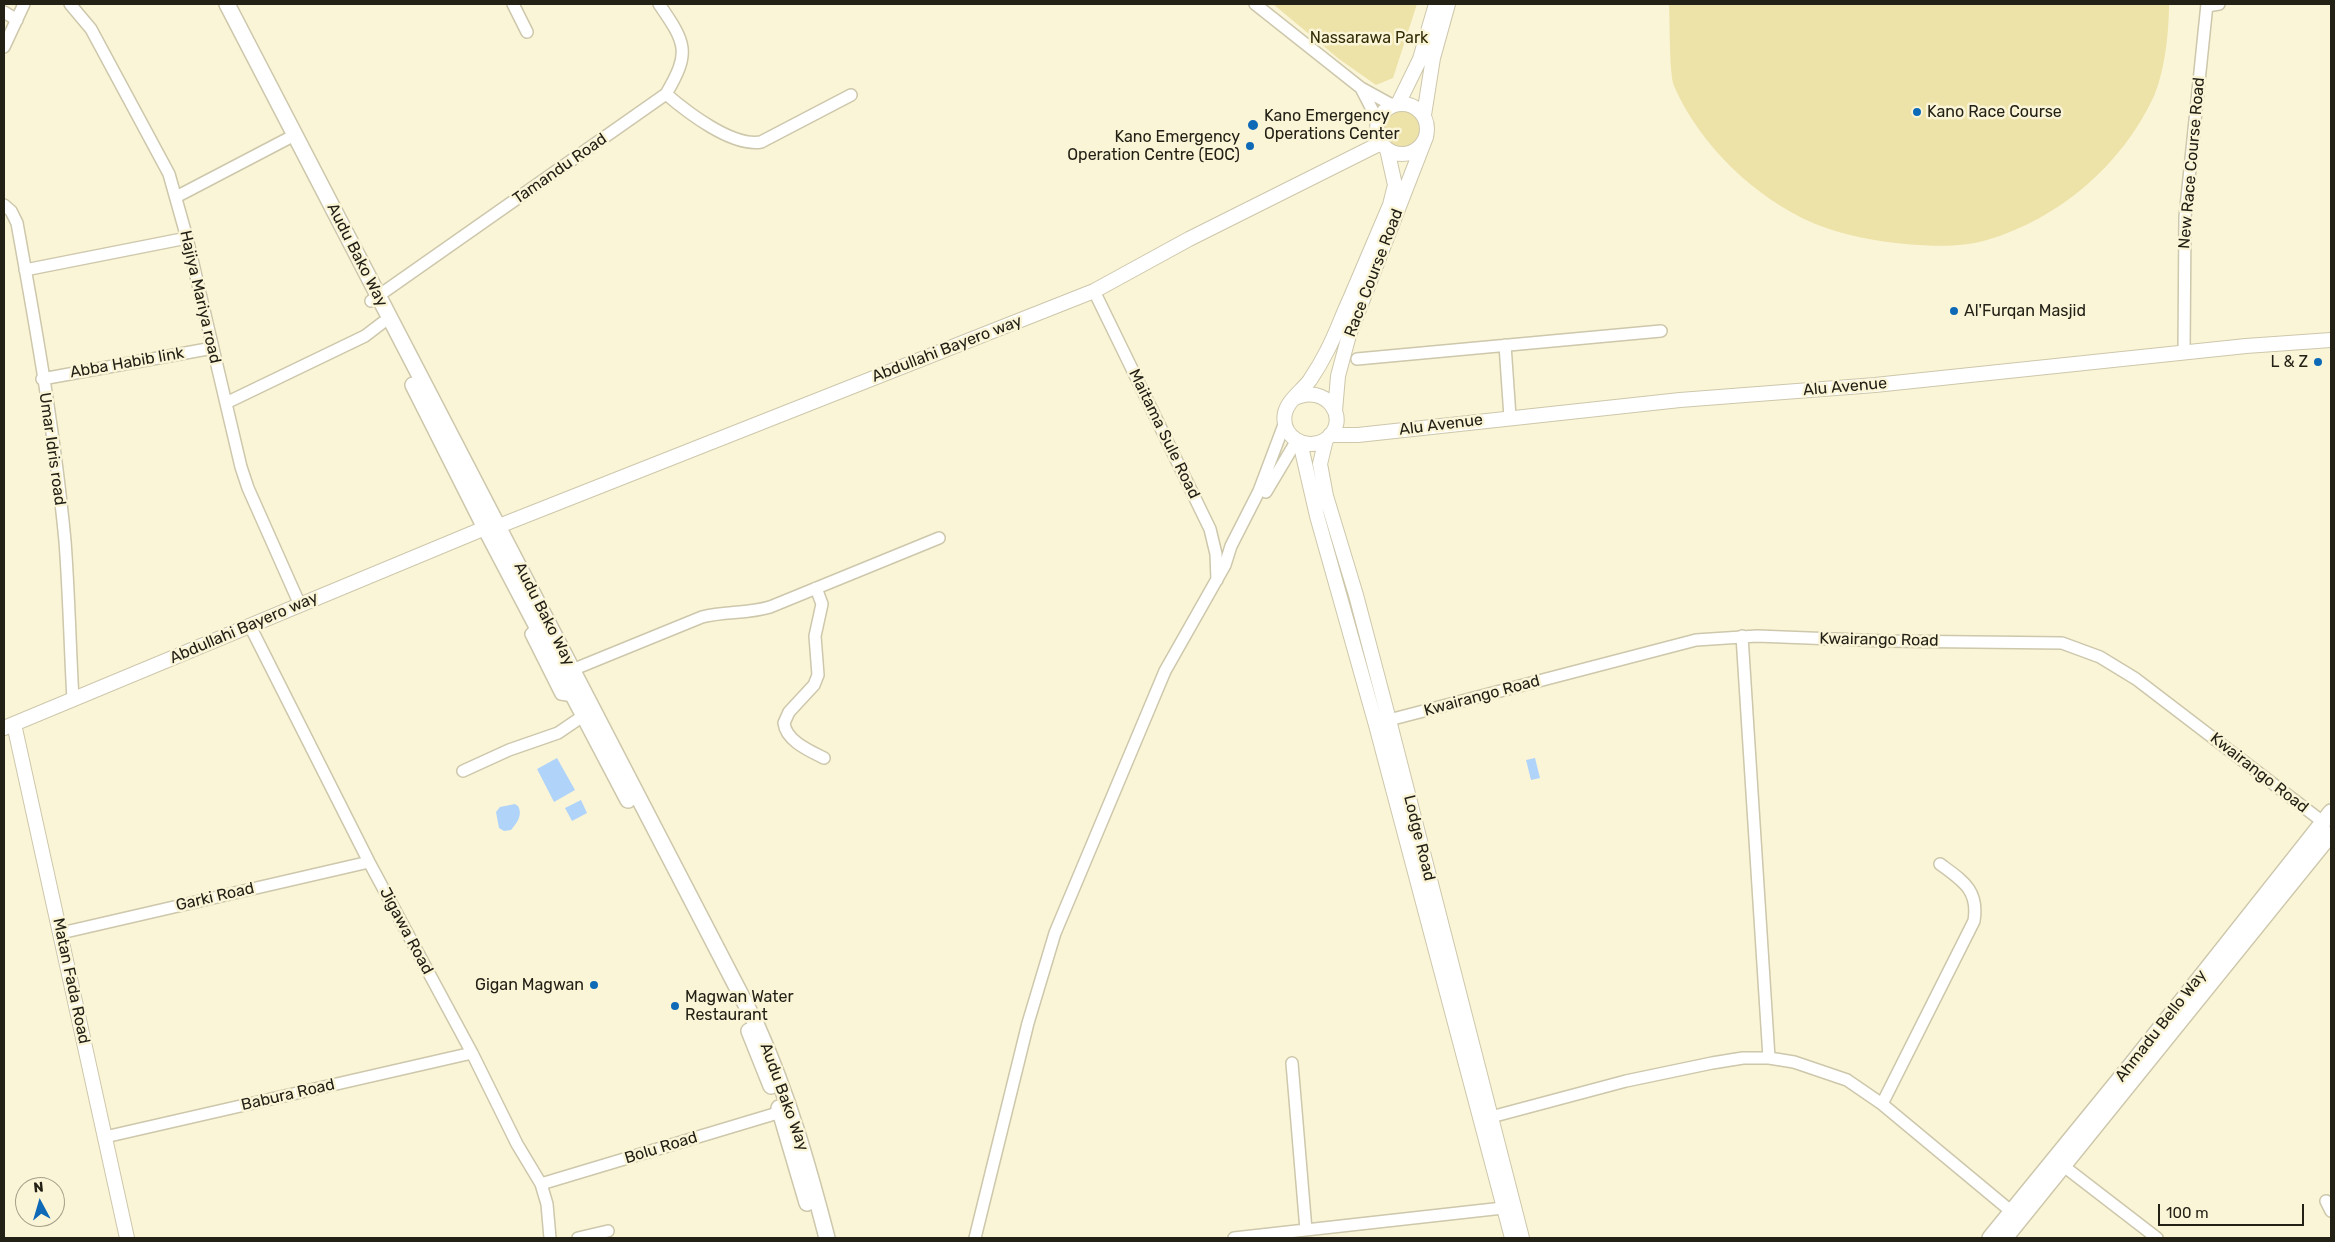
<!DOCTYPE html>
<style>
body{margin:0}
#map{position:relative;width:2335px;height:1242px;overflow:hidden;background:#fbf5d8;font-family:Rubik,sans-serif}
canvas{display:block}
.frame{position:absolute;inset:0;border:5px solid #232116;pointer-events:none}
.north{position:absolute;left:15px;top:1177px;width:50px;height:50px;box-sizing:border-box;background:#fbf5d8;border:1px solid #a5a08a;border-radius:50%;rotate:354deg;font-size:14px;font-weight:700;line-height:20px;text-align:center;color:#232116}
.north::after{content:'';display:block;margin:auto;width:18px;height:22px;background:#0e69b6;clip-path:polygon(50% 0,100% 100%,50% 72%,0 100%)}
.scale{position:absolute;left:2158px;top:1204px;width:146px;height:22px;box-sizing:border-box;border:2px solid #232116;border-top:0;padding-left:6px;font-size:15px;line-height:18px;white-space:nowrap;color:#232116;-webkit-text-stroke:4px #fbf5d8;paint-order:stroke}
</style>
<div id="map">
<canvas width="2335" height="1242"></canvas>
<div class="frame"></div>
<div class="north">N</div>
<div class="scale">100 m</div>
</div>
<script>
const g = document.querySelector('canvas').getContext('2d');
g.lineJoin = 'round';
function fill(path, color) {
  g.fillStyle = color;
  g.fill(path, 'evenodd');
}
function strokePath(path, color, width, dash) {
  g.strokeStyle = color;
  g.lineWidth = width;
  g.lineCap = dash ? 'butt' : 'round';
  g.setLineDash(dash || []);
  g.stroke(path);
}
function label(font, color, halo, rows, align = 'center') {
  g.font = font + ' Rubik,sans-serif';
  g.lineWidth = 5;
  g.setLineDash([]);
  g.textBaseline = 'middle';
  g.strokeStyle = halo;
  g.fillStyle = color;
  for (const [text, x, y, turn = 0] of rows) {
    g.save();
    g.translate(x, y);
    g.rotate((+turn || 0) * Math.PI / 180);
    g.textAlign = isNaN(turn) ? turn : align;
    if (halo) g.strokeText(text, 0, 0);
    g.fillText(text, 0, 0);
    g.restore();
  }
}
fill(new Path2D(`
 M1273,4h144l-24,74 -17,7 -37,-26z
 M1669,4h500c0,28 -4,66 -15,92 -31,68 -95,123 -167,144 -27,8 -55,6 -82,4 -30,-3 -63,-9 -92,-21 -58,-25 -114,-79 -139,-137 -5,-12 -4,-66 -5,-82z
 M1383 129a19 19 0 1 1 38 0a19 19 0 1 1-38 0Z`), '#ede2a8');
fill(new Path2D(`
 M557,758l18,32 -21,12 -17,-33z
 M1535,758l5,20 -9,2 -5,-20z
 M581,800l6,13 -15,8 -7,-13z
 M515,804l3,2c5,9 -1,17 -7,24l-7,1 -5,-3 -3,-16 4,-5z`), '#b0d3f9');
const minor = new Path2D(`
 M70,4l21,25 78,145 18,64 54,229 7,21 52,117
 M513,4l14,28
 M1255,4l106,84 17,33
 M2207,6l12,-2
 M4,12l13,8
 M4,47l20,-43
 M1361,88l31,17
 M666,94c21,18 66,53 95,48l90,-47
 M176,197l111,-58
 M4,205l7,6 6,12c19,105 38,212 48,318 4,53 5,106 8,159
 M25,270l162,-32
 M1094,291l116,238 6,25 1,26
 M371,301l295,-207c25,-42 20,-51 -7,-90
 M1505,345l5,72
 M2184,352l1,-135 22,-213
 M1357,359l304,-28
 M42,379l171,-31
 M226,403l139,-67 17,-13
 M1266,492l31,-52
 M816,588l6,16 -7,32 3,39 -4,10 -25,27 -5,11c2,18 26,28 40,35
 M250,626l119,236 103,191 45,91 24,40 6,20 3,34
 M537,627l-6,7 30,60 12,2
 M1742,636l27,422
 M572,670l130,-53c23,-6 45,-3 68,-10l169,-69
 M1389,720l307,-80 61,-4 128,5 177,2 38,14 36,22 187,143
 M463,771l46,-21 49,-17 25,-17
 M61,933l308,-71
 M1292,1063l14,167
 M1882,1104l92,-183c5,-31 -11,-40 -34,-57
 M1491,1117l135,-36 86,-18 31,-5h26l25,4 53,18 35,24 136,113
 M105,1137l367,-84
 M2057,1161l100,77
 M541,1184l240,-72
 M2326,1201l5,10
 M578,1238l30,-7
 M975,1238l53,-215 27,-90 110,-262 60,-106 6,-19 28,-55 26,-69
 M1234,1238l269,-30`);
const tertiary = new Path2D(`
 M1377 129a25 25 0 1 1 50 0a25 25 0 1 1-50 0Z
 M1398,104l22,-45 16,-55
 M1424,115l9,-57 15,-54
 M1293,399c33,-18 60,22 32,41 -19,12 -45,-4 -40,-27 3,-13 17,-22 25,-33 6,-9 12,-19 17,-29 9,-17 15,-35 23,-52 13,-31 27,-63 40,-94l5,-20 -8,-36
 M1335,411l3,-35 11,-41 77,-198
 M1330,435h28l322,-35 195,-15 371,-39 85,-6
 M1326,439l-6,25 6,32 30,99 33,125 133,518
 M1300,442l17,74 59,209 136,513
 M499,526l595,-235 95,-52 192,-96
 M14,724l113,514
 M4,728l481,-200`);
const secondary = new Path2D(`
 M227,4l530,1022c31,69 51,139 70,212
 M413,385l72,143 143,272
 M749,1031l22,55
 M779,1108l28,95
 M1990,1238l141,-173 200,-253
 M2005,1238l326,-404`);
strokePath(minor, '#cdc7ab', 14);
strokePath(tertiary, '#cdc7ab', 16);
strokePath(secondary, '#cdc7ab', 18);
strokePath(minor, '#fff', 11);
strokePath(tertiary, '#fff', 14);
strokePath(secondary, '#fff', 15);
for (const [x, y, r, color] of [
 [1917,112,5,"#0e69b6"],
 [1253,125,6,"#0e69b6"],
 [1250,146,5,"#0e69b6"],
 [1954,311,5,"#0e69b6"],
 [2318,362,5,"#0e69b6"],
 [594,985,5,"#0e69b6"],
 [675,1006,5,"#0e69b6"]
]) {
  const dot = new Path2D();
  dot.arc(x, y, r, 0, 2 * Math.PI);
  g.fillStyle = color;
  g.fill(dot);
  strokePath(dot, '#fbf5d8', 2);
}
label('16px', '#332c05', '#fbf5d8', [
 ["Nassarawa Park",1369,38]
]);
label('16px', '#232116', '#fbf5d8', [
 ["Kano Race Course",1927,112],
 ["Kano Emergency",1264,116],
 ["Operations Center",1264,134],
 ["Kano Emergency",1240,137,"right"],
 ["Operation Centre (EOC)",1240,155,"right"],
 ["Al'Furqan Masjid",1964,311],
 ["L & Z",2308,362,"right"],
 ["Gigan Magwan",584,985,"right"],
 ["Magwan Water",685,997],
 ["Restaurant",685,1015]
], 'left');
label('16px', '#232116', '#fbf5d8', [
 ["New Race Course Road",2192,163,-85],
 ["Tamandu Road",560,169,-35],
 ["Audu Bako Way",357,255,63],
 ["Race Course Road",1374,273,-69],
 ["Hajiya Mariya road",200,297,77],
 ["Abdullahi Bayero way",947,349,-21],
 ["Abba Habib link",127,363,-10],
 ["Alu Avenue",1845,387,-5],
 ["Alu Avenue",1441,425,-7],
 ["Maitama Sule Road",1164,434,64],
 ["Umar Idris road",52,449,82],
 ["Audu Bako Way",544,614,63],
 ["Abdullahi Bayero way",244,628,-23],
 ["Kwairango Road",1879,640,1],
 ["Kwairango Road",1482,696,-15],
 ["Kwairango Road",2259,773,38],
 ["Lodge Road",1419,838,76],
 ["Garki Road",215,897,-13],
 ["Jigawa Road",406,931,62],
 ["Matan Fada Road",71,981,78],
 ["Ahmadu Bello Way",2161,1026,-52],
 ["Babura Road",288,1095,-13],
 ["Audu Bako Way",784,1097,70],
 ["Bolu Road",661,1148,-17]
]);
</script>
